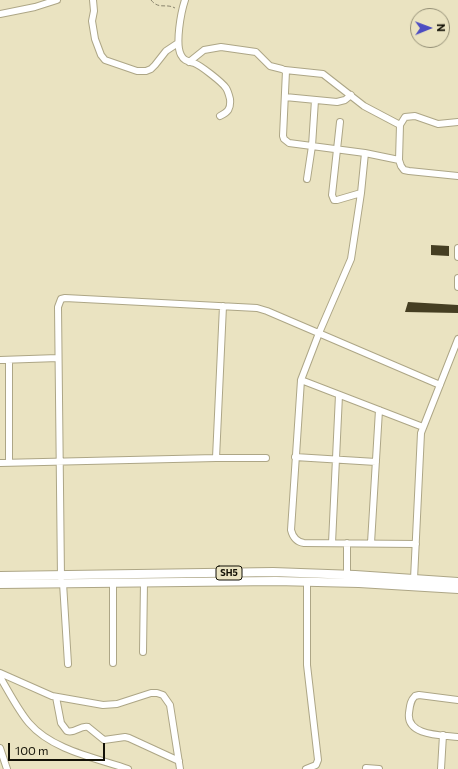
<!DOCTYPE html>
<style>
body{margin:0}
#map{position:relative;width:458px;height:769px;overflow:hidden;background:#eae3c1;font-family:Commissioner,sans-serif}
canvas{display:block}
.north{position:absolute;left:410px;top:8px;width:40px;height:40px;box-sizing:border-box;background:#eae3c1;border:1px solid #948f76;border-radius:50%;rotate:89deg;font-size:11px;font-weight:700;line-height:16px;text-align:center;color:#131106}
.north::after{content:'';display:block;margin:auto;width:14px;height:18px;background:#4c4cc2;clip-path:polygon(50% 0,100% 100%,50% 72%,0 100%)}
.scale{position:absolute;left:8px;top:743px;width:97px;height:18px;box-sizing:border-box;border:2px solid #131106;border-top:0;padding-left:5px;font-size:12px;line-height:14px;white-space:nowrap;color:#131106;-webkit-text-stroke:3px #eae3c1;paint-order:stroke}
</style>
<div id="map">
<canvas width="458" height="769"></canvas>
<div class="north">N</div>
<div class="scale">100 m</div>
</div>
<script>
const g = document.querySelector('canvas').getContext('2d');
g.lineJoin = 'round';
function fill(path, color) {
  g.fillStyle = color;
  g.fill(path, 'evenodd');
}
function strokePath(path, color, width, dash) {
  g.strokeStyle = color;
  g.lineWidth = width;
  g.lineCap = dash ? 'butt' : 'round';
  g.setLineDash(dash || []);
  g.stroke(path);
}
function label(font, color, halo, rows, align = 'center') {
  g.font = font + ' Commissioner,sans-serif';
  g.lineWidth = 4;
  g.setLineDash([]);
  g.textBaseline = 'middle';
  g.strokeStyle = halo;
  g.fillStyle = color;
  for (const [text, x, y, turn = 0] of rows) {
    g.save();
    g.translate(x, y);
    g.rotate((+turn || 0) * Math.PI / 180);
    g.textAlign = isNaN(turn) ? turn : align;
    if (halo) g.strokeText(text, 0, 0);
    g.fillText(text, 0, 0);
    g.restore();
  }
}
fill(new Path2D(`
 M431,245l18,1v10l-18,-1z
 M408,302l50,3v8l-53,-1z`), '#453e22');
const minor = new Path2D(`
 M93,0l1,11 -2,10 3,18 6,16 4,5 32,11h9l5,-2 4,-4 11,-14 12,-8
 M185,0c-4,12 -10,44 -4,55 3,6 7,6 13,8 6,2 28,19 32,25 2,3 3,7 4,11 1,10 -2,13 -10,17
 M0,14l35,-7 22,-7
 M189,62l15,-12 17,-3 35,5 14,14 12,3 4,2 -3,65 1,3 5,4 76,10 34,7
 M285,70l38,4 41,32 36,19
 M285,97l52,5 8,-2 6,-5
 M340,122l-8,73 2,5h3l24,-7 4,-40
 M458,122l-20,2 -23,-8 -10,1 -5,8 -1,35 2,6 3,4 5,1 49,5
 M307,179l5,-33 3,-46
 M361,193l-10,66 -32,74 -18,47 -10,150c2,8 6,12 13,13l112,1
 M458,248v9
 M458,278v9
 M0,360l58,-2
 M301,380l122,47
 M295,457l81,5
 M216,458l7,-152
 M9,462v-102
 M0,463l216,-5h50
 M332,543l7,-148
 M371,543l8,-133
 M347,574v-31
 M61,578l-3,-271 3,-8 4,-1 192,10 10,3 173,74
 M414,579l7,-146 37,-94
 M63,583l5,81
 M143,652l1,-70
 M113,663v-81
 M0,673l52,23 51,9 14,-1 34,-11h6l6,2 7,10 10,64
 M0,677c9,15 18,33 29,46 23,27 67,35 99,46
 M56,697l5,26 6,8c8,3 13,-6 21,-4l16,13 21,-3 4,1 50,23
 M458,700l-39,-5 -4,1c-5,5 -5,10 -6,17 -3,23 33,22 49,24
 M0,748l7,21
 M366,768l13,1
 M306,769l10,-4 2,-5 -11,-95v-83
 M441,769l2,-34`);
const major = new Path2D(`
 M0,576l273,-4 82,3 103,7
 M0,584l276,-3 83,2 99,6`);
strokePath(minor, '#ada686', 8);
strokePath(major, '#ada686', 10);
strokePath(new Path2D(`
 M151,0c8,10 15,3 24,8`), '#89846d', 1, [4, 2]);
strokePath(minor, '#fff', 6);
strokePath(major, '#fff', 8);
for (const [x, y, w] of [
 [229,573,26]
]) {
  const box = new Path2D();
  box.roundRect(x - w / 2, y - 7, w, 14, 3);
  g.fillStyle = '#eae3c1';
  g.fill(box);
  strokePath(box, '#131106', 1);
}
label('bold 9px', '#131106', null, [
 ["SH5",229,573]
]);
</script>
